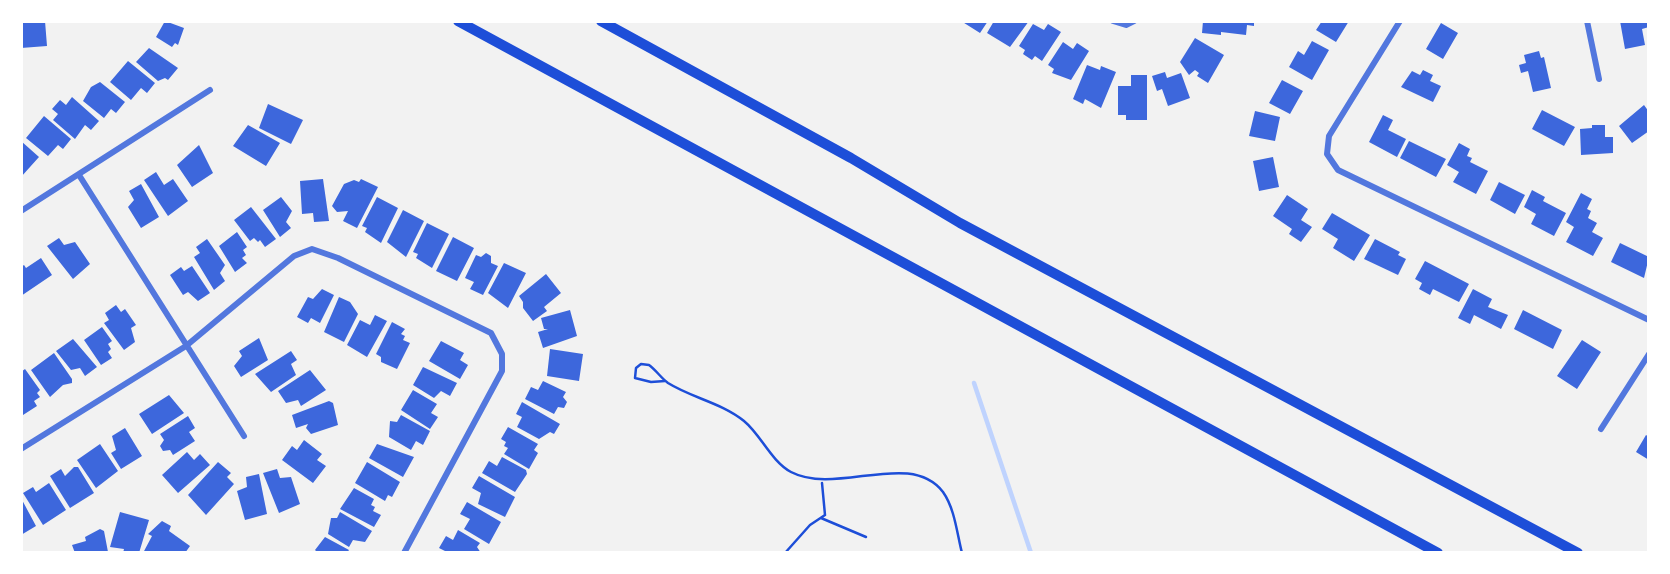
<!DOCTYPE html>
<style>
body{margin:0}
#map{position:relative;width:1670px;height:574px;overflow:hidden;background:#f2f2f2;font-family:"Open Sans",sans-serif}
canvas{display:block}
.frame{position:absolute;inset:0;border:23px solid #fff;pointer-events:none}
</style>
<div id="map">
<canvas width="1670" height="574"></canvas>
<div class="frame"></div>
</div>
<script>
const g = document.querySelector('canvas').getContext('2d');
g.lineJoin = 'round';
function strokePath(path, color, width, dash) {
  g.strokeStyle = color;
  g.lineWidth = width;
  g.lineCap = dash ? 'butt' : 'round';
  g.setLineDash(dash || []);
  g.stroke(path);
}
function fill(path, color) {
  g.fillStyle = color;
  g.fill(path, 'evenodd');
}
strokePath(new Path2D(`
 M974,383l57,170`), '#bfd3fe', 4.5);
fill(new Path2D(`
 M45,21l2,25 -26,2v-26z
 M165,21l19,7 -6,17 -3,-2 -3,4 -16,-10z
 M961,21h27l-8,12z
 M994,21h35l-19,26 -23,-14z
 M1203,21h51v5l-7,-1 -1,10 -25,-3v3l-19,-2z
 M1322,21h27l-13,21 -20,-12z
 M1620,21h27l2,6 -7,2 3,16 -20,4z
 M1441,23l17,10 -15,26 -17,-10z
 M1033,24l11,6 4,-6 13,8 -19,29 -7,-5 -3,4 -9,-6 2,-4 -6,-4z
 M1195,38l29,17 -16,28 -11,-7 2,-3 -4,-3 -6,5 -9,-13z
 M1312,41l17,9 -17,30 -23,-13 9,-16 6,4z
 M1063,42l10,7 4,-6 12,8 -18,29 -19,-7 2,-4 -6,-4z
 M149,48l29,20 -10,12 -3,-2 -7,3 -22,-19z
 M1539,51l2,7 3,-1 7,31 -18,4 -5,-21 -7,2 -2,-8 7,-2 -2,-8z
 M128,61l27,22 -8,10 -6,-5 -10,12 -21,-18z
 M1087,65l13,5 1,-4 15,6 -15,36 -16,-9 -2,5 -10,-5z
 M1423,70l10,5 -3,6 11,5 -8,16 -32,-15 11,-16 8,4z
 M1165,72l2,6 14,-5 9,25 -22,8 -6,-17 -5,2 -5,-15z
 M1131,75h16v45h-21v-5h-8v-29h13z
 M1282,80l21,11 -13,23 -21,-11z
 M100,82l25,20 -9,11 -5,-4 -7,9 -21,-17 8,-14z
 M72,97l27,24 -8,9 -6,-5 -10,14 -22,-19 5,-6 -6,-5 8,-9 6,5z
 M268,104l35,16 -12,24 -32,-16z
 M1644,105l5,7v19l-17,12 -13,-17z
 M1542,110l33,17 -11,19 -32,-17z
 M1255,111l25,6 -5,24 -26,-5z
 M1383,115l10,5 -5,10 18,9 -9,18 -28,-15z
 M44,116l27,23 -8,10 -5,-4 -10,11 -22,-18z
 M248,125l32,18 -14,23 -33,-20z
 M1592,125h13v12h8v16l-32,2 -1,-26 12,-1z
 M21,141l18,16 -18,20z
 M1409,141l37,18 -10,18 -36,-19z
 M1459,143l11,6 -3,7 5,2 -2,4 18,9 -12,23 -23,-12 6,-10 -12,-7z
 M199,145l14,28 -21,14 -15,-22z
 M1273,157l6,30 -20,4 -6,-30z
 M156,172l8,13 9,-6 15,22 -20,15 -24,-36z
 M323,179l6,42 -15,1 -1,-9 -11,1 -2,-33z
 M361,179l17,8 -21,41 -14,-7 5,-10 -11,1 -5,-6 12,-22 10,-4 5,2z
 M1499,182l26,13 -10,19 -25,-14z
 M141,184l18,33 -18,11 -13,-21 6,-7 -5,-9z
 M1532,190l13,7 -2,4 23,12 -12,23 -23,-12 5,-10 -12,-7z
 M1581,193l11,6 -5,10 4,2 -3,7 9,5 -5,9 11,6 -10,18 -27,-14 8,-15 -8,-5z
 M1287,195l21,14 -7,11 11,7 -11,15 -12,-8 3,-5 -19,-13z
 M281,197l11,14 -6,11 5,6 -11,9 -17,-27z
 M377,197l21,11 -17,35 -16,-11 2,-4 -5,-2z
 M251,207l25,32 -11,8 -5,-7 -2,2 -4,-4 -4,3 -16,-21z
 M403,210l21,11 -18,36 -19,-15z
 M1332,213l38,22 -16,26 -21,-13 5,-9 -16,-10z
 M427,223l22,11 -17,34 -16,-10 2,-4 -5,-2z
 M237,232l10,15 -4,3 3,5 -4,3 5,5 -12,9 -16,-26z
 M453,237l21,11 -17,33 -21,-10z
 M59,238l5,7 11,-3 15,22 -17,15 -26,-33z
 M207,239l18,26 -5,8 5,8 -11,9 -20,-33 6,-4 -4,-6z
 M1375,239l25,13 -2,3 8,4 -8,16 -34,-16z
 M1620,243l29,14 -5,21 -33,-16z
 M486,253l5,3v7l7,3 -15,29 -13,-6 4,-7 -9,-4 11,-23 5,2z
 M41,258l11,17 -31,21v-29l3,-2 2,3z
 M1425,261l44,23 -10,18 -26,-13 -3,6 -11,-6 3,-6 -7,-4z
 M504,263l22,10 -18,35 -20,-15z
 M192,266l18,27 -12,8 -10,-9 -5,3 -13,-20 11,-8 3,4z
 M546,274l15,19 -17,14 3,4 -14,10 -10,-13v-6l-4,-6z
 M322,289l12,6 -14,28 -9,-5 -3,5 -11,-6 11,-20 5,2z
 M1473,289l19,10 -4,8 20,8 -7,14 -27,-14 -4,9 -12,-6z
 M339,297l11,5 8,12 -14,28 -20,-10z
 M116,305l5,7 4,-3 11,16 -5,3 4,14 -11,8 -20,-27 5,-3 -4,-7z
 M570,310l7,26 -34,12 -5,-16 10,-3h-4l-3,-11z
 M1523,310l39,20 -9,19 -39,-20z
 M375,315l12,6 -20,36 -20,-12 13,-25 10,5z
 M392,322l13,7 -4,5 4,2 -2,4 7,3 -13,26 -16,-7v-5l-5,-3z
 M102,327l10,14 -4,3 3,5 -3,3 4,6 -11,7 -17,-25z
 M259,338l9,22 -27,17 -7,-11 8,-10 -3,-5z
 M73,339l24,28 -12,9 -5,-8 -9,2 -15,-19z
 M1582,340l19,12 -24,37 -20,-13z
 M441,341l23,12 -4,7 8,5 -8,14 -31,-18z
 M550,349l33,5 -4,27 -32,-5z
 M291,351l6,9 -6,4 5,11 -25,17 -16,-18z
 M54,353l18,26v4l-9,2 -13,12 -19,-27z
 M423,367l34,16 -7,13 -9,-5 -7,7 -21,-13z
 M25,369l15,21 -3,3 3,4 -6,4 3,5 -14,9 -2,-43z
 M310,370l16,20 -25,16 -3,-6 -12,3 -8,-12z
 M543,381l23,11 -3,5 4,5 -3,6 -6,-1 -4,7 -29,-15 6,-12 7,3z
 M413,390l24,14 -6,9 7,4 -8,12 -29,-19z
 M169,395l15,18 -32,21 -13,-20z
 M329,401l4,2 5,22 -27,9 -5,-6 2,-4 -12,4 -4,-13z
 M522,402l38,22 -6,10 -4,-2 -11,7 -22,-12 5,-10 -6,-3z
 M401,415l29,16 -7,14 -7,-4 -5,9 -22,-13 1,-16 7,1z
 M188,416l7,12 -6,4 6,9 -22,14 -3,-5 -7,1 -3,-5 4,-6 -4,-6z
 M508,427l30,17 -4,6 4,3 -9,16 -25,-15 4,-6 -4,-2 2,-4 -5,-3z
 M125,428l17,28 -21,13 -10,-16 5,-3 -4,-14z
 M1646,435l3,2v23l-13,-8z
 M304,440l18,14 -5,6 9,6 -13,17 -31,-23 10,-14 5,4z
 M100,444l18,27 -22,17 -19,-28z
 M377,444l37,13 -11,20 -34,-19z
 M187,452l7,8 6,-6 10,11 -32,28 -16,-18z
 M502,457l24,13 1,4 -12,18 -33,-19 7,-12 8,5z
 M218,462l13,11 -4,4 7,7 -28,31 -18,-20z
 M367,462l33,20 -8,15 -4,-2 -3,6 -30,-18z
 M74,467h4l16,26 -24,15 -20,-32 11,-7 4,7z
 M277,469l3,9 11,-1 9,27 -21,9 -16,-40z
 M259,474l8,40 -22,6 -8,-29 10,-4 -1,-10z
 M479,476l36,21 -10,20 -27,-13 3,-11 -9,-5z
 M49,483l17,27 -23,15 -20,-32 10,-6 3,5z
 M354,488l20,11 -3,6 4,2 -2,4 8,4 -7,12 -34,-18z
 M21,498l15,28 -15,9z
 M467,502l34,20 -12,22 -25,-15 6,-10 -10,-5z
 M120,512l29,8 -10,33h-16l1,-4 -14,-2z
 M340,512l32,19 -7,11 -12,-2 -4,7 -21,-13 3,-16h6z
 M162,521l9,5 -2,5 21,15 -5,7h-42l9,-17 -4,-2z
 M100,529l4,2 4,21 -33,1 -3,-8 14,-4 -1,-4z
 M458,530l22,13 -3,4 4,6h-32l-10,-5 7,-12 7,4z
 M325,537l24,13 -2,3h-29l-3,-3z`), '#3d67dc');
strokePath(new Path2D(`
 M665,381l-14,1 -16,-4 1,-10 5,-4 8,1c7,5 12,13 19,18 24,15 54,20 76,38 17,14 27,40 47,51 46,24 119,-23 152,20 12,17 14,42 19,61
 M821,518l45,19
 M785,553l25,-28 15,-10 -3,-32`), '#1d4ed8', 2.5);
strokePath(new Path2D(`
 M1113,21l13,4 8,-4
 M1400,21l-71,115 -2,18 11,16 311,150
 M1587,21l12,58
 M79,175l165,261
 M21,211l189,-121
 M1601,429l48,-75
 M21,449l165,-103 108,-90 18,-7 26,9 153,75 11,21v17l-98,182`), '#5277de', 6);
strokePath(new Path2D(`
 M458,21l980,532
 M601,21l250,137 109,65 618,330`), '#1d4ed8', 10);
</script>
